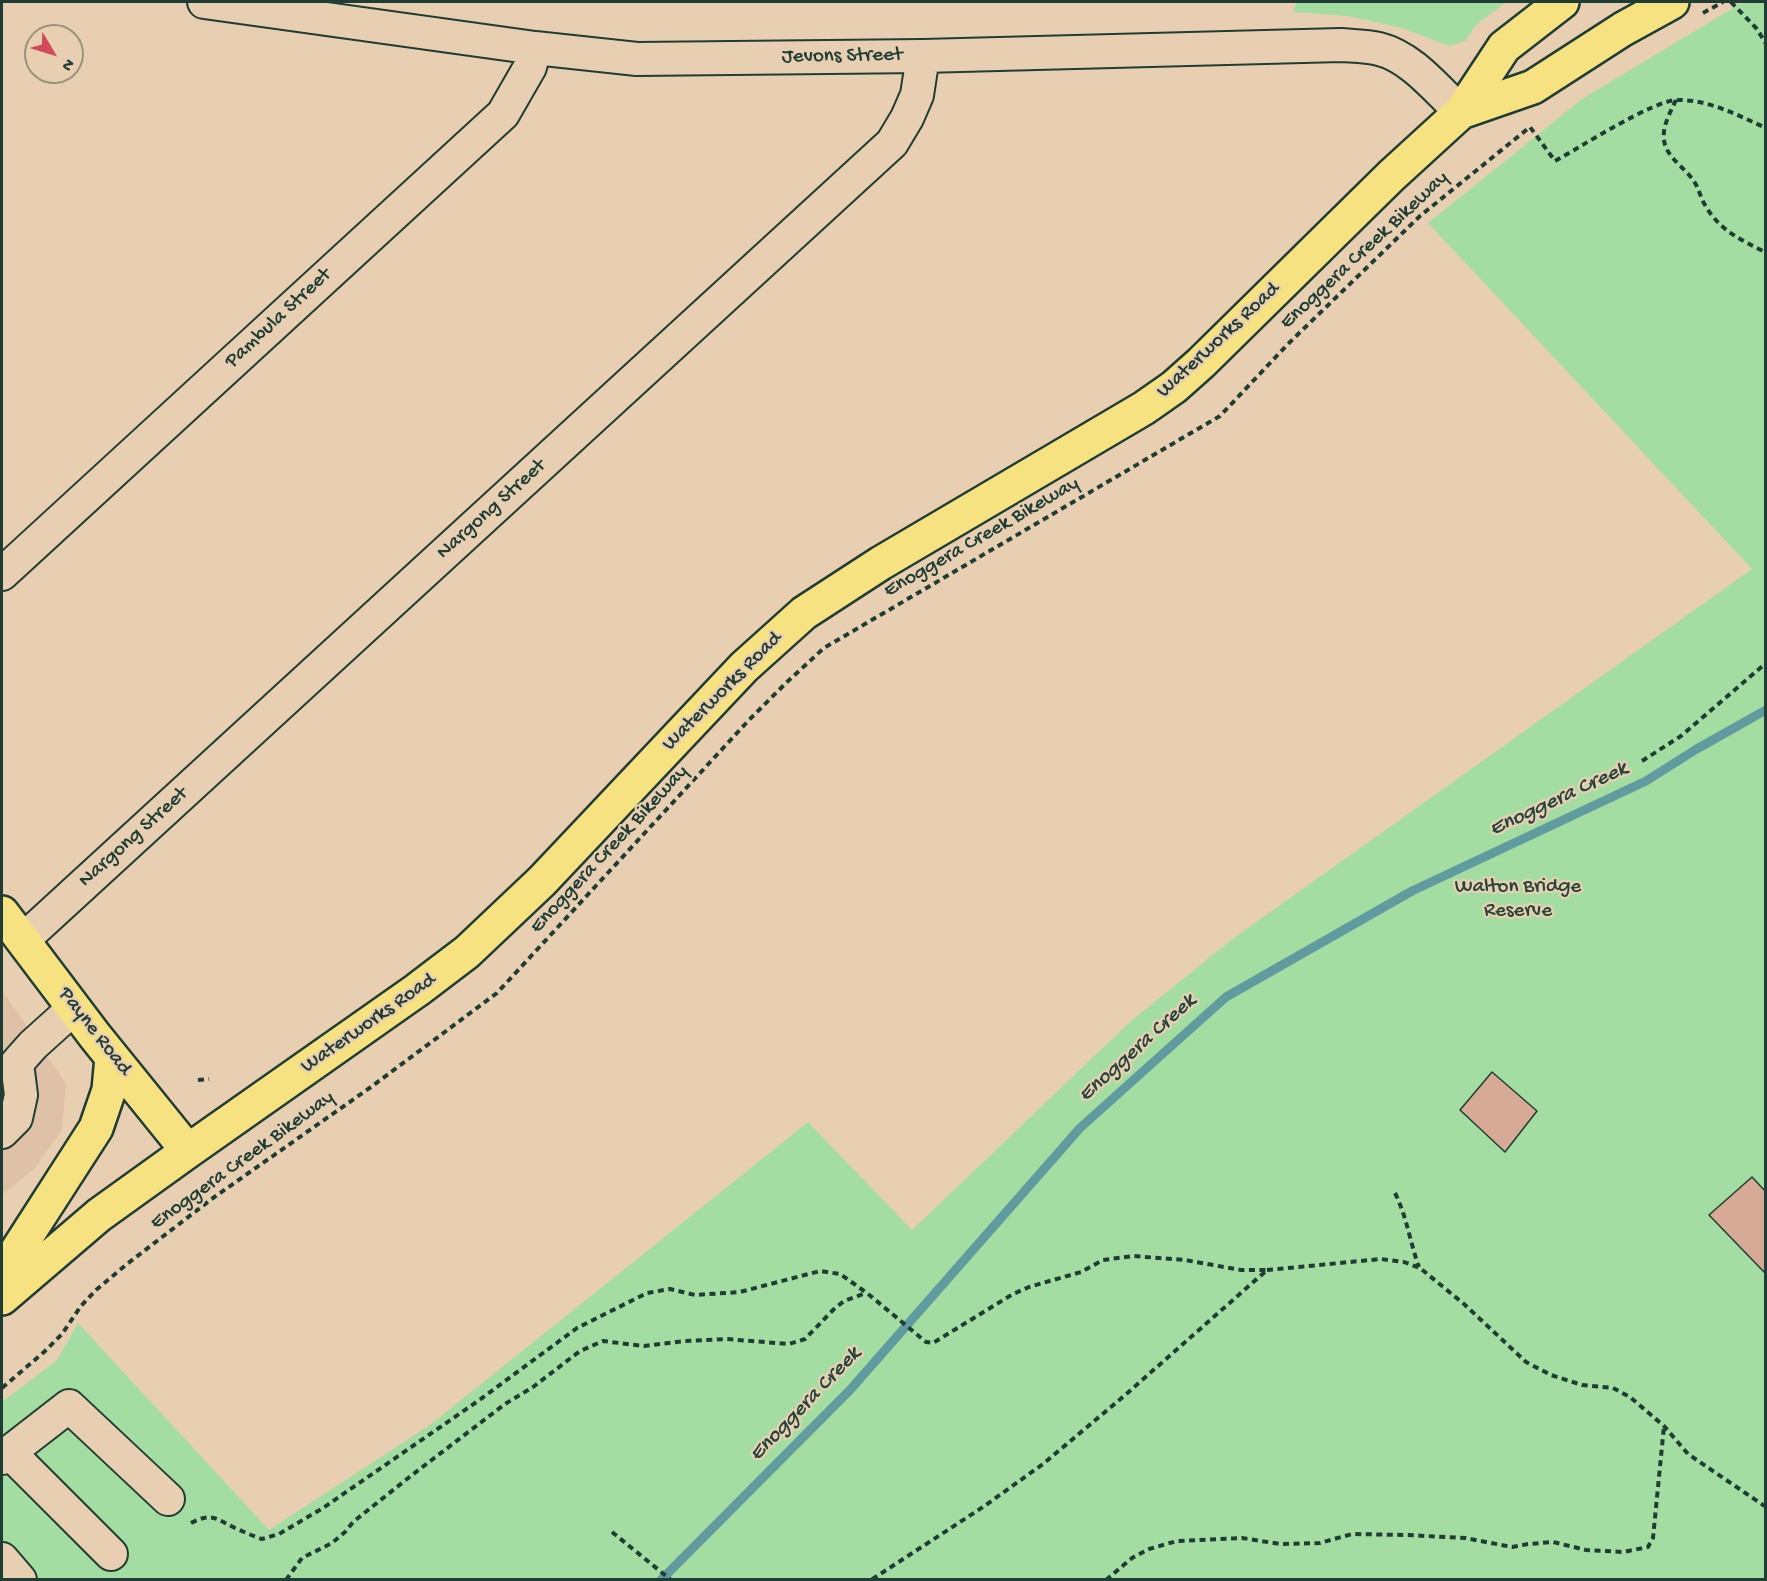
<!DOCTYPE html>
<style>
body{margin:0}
#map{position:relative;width:1767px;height:1581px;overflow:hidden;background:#e9cfb1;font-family:"Gochi Hand",sans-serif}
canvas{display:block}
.frame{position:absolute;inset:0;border:3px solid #1f3d34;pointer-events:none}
.north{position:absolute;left:24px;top:24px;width:60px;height:60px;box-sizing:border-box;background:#e9cfb1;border:2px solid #98957f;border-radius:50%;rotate:128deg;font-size:16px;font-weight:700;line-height:24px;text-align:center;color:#1f3d34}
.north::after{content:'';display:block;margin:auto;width:21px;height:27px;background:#d1495b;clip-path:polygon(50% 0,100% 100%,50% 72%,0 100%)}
</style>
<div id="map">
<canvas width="1767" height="1581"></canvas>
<div class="frame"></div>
<div class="north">N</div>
</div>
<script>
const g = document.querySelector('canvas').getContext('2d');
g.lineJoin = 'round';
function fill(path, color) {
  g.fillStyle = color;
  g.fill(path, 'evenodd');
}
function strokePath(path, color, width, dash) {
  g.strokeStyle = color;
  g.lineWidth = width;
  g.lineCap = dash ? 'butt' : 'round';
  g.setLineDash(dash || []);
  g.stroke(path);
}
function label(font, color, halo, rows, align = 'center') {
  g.font = font + ' "Gochi Hand",sans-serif';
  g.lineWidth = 4.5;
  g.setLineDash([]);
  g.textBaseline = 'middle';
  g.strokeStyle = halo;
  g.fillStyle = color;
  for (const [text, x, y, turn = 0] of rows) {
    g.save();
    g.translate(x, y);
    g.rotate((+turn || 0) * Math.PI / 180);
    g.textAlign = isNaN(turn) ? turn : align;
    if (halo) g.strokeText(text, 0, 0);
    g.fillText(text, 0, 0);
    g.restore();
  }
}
fill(new Path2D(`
 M2,990l64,94 -4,46 -27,38 -33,27z`), '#dfc1a7');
fill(new Path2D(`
 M1297,2h209l-31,24 -10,15 -16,5 -47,-18 -54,-12 -55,-4z
 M1743,2h22v1577l-1763,1v-178l55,-42 21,-37 191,207 161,-105 378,-303 104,108 219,-209 100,-81 521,-371 -324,-346 154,-124z`), '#a4dda2');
strokePath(new Path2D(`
 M661,1580l189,-190 230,-262 146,-131 186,-106 234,-110 49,-31 71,-40`), '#609c9f', 9);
const building = new Path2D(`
 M1492,1072l45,39 -32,41 -45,-42z
 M2,1074l9,11 -9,9z
 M1752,1177l14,15v82l-57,-59z`);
fill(building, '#d6aa95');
strokePath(building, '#1f3d34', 1.5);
const minor = new Path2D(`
 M204,2l331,46 102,11 286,-3 418,-11c12,1 25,1 38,4 33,8 58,41 82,63
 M2,574l501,-460 27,-47 5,-19
 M23,940l869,-797 15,-25 10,-23 6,-39
 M2,1132l14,-14 5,-23 -4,-32 16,-18 41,-37
 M9,1452l102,102
 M2,1458l67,-52 99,93
 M2,1559l18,21`);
const major = new Path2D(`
 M1461,112l72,-25 90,-58 49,-27
 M2,913l93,123 93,115
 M2,1274l94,-146 13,-38 3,-33
 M2,1298l97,-83 89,-64 229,-161 50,-38 75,-71 202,-214 60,-54 77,-50 263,-155 30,-21 27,-24 190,-187 70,-64 43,-65 58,-45`);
strokePath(minor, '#1f3d34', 36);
strokePath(major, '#1f3d34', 38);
strokePath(new Path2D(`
 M1731,2l26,27 9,15
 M1703,13l20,-11
 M1676,100c-5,11 -14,26 -12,40 2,17 20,27 29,40 6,8 7,17 12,25 14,25 36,35 60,47
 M1642,761l39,-25 85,-73
 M198,1080l11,-1
 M1395,1193c12,24 15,50 24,74
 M1267,1270l114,-11 23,3 16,6 44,36 62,58 25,13 31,10 31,3 17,9 34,29 24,28 78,53
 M2,1388l42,-36 18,-18 19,-28 15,-16 31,-26 86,-66 158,-111 126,-94 252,-273 38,-38 37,-34 396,-232 69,-73 131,-127 110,-89 25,34c24,-13 100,-62 123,-61 32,0 59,15 88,28
 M191,1523c21,-11 25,-4 44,5 9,4 18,8 27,11l17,-5 44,-26 155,-107 99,-73 70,-35 23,-4 25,6 45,-3 80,-21 20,3 27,19 59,49 7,1 80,-49 16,-7 52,-15 22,-12 30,-4 52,4 56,10h26l-143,126 -81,68 -60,43 -112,73
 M612,1532l59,48
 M286,1580l16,-22 30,-15 13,-11 8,-10 59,-47 93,-71 28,-17 47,-36 23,-10 41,5 41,-5 41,-2 63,5 16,-5 28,-29 11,-9 22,-8
 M1106,1580l26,-22 17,-9 28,-8 65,-3 38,6 40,-1 32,-9 55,1 58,3 47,9 16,-3 25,-2 33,8 37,2 25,-5 5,-9 11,-112`), '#1f3d34', 4, [6, 4.5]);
strokePath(minor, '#e9cfb1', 32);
strokePath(major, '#f7e281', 33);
label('21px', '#1f3d34', '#e9cfb1', [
 ["Jevons Street",842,57,-1],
 ["Enoggera Creek Bikeway",1365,251,-43],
 ["Pambula Street",279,319,-43],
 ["Waterworks Road",1219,341,-43],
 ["Nargong Street",492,510,-42],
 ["Enoggera Creek Bikeway",982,538,-30],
 ["Waterworks Road",723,692,-45],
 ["Nargong Street",134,838,-42],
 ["Enoggera Creek Bikeway",610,850,-47],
 ["Waterworks Road",369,1024,-35],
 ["Payne Road",94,1032,52],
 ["Enoggera Creek Bikeway",243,1161,-36]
]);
label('21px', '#26453a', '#e9cfb1', [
 ["Walton Bridge",1518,888],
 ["Reserve",1518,912]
]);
label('italic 22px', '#24453d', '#e9cfb1', [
 ["Enoggera Creek",1559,800,-25],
 ["Enoggera Creek",1138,1049,-42],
 ["Enoggera Creek",806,1405,-46]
]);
</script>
